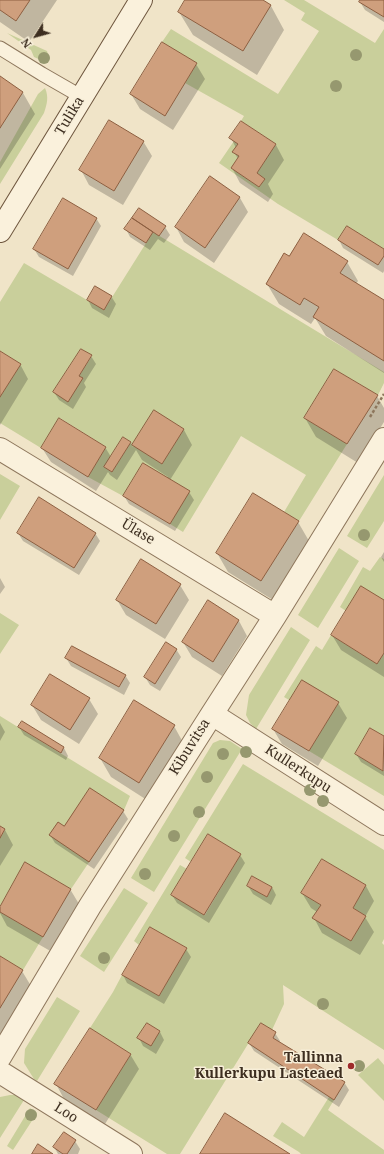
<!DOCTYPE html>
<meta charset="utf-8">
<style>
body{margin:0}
#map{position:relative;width:384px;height:1154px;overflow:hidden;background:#f0e4c8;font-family:"Noto Serif",serif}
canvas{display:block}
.north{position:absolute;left:16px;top:16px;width:40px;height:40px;-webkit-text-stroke:3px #f7eed8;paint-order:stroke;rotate:233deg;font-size:11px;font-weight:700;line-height:16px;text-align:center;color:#3d2e20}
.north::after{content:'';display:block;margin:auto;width:14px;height:18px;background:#3d2e20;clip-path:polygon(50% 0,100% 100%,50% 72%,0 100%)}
</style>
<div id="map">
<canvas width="384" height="1154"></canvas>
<div class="north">N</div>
</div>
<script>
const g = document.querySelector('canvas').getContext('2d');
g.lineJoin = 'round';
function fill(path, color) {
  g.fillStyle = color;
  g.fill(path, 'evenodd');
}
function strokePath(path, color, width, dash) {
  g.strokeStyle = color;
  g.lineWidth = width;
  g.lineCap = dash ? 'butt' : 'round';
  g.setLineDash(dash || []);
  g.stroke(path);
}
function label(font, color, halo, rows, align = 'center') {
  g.font = font + ' "Noto Serif",serif';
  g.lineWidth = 3;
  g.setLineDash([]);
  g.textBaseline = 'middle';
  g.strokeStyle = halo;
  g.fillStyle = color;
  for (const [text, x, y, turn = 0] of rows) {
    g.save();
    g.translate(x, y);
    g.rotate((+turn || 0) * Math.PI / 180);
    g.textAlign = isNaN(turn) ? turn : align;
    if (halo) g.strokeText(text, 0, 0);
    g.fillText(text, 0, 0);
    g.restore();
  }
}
fill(new Path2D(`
 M284,0h20l71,43 9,-14v220l-37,-23 -9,14 -60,-36 -59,-41 15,-22 4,3 -5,8 6,4 -8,12 28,19 6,-8 -8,-6 19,-29 -35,-23 3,-5 -59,-33 12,-20 -35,-21 9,-13 107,65 41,-63 -18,-11 4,-7z
 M7,33l40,18 2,6 -2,3 -4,1 -9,-4 -3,-7z
 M45,88c4,9 2,16 -1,25l-44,71v-22l38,-68z
 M153,232l231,140v11l-6,12 -44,-26 -30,49 43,26 -48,77 -15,-9 22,-37 -65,-39 -58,96 -13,-8 19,-33 -46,-28 -20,33 -35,-19 18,-30 -46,-29 -19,30 -41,-25v-26l21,-33 -21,-13v-49l24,-39 80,47zM81,349l11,7 -13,20 -11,25 -15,-9zM154,411l30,18 -22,35 -29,-19zM123,437l8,5 -19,30 -8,-5z
 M0,474l20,12 -20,34z
 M384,475v46l-17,27 -20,-12z
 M339,548l20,13 -41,67 -20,-13z
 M380,557l4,2v41l-38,11 -6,-4 23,-40 7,4z
 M0,613l19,12 -19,29z
 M291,627l19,13 -54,89 -6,-6 -4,-8 3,-20z
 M331,635l46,29 7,-11v83l-14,-8 -15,26 28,17 1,-1v26l-75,-45 30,-49 -50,-2 -5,-3 32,-51 6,4z
 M0,716l130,80 -6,14 -53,79 -46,-26 -25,44v-69l5,-8 -5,-4z
 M220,740l10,1 12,8 -88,143 -23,-14 82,-135z
 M243,764l141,86v89l-2,4 2,2v105l-101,-65 1,19 -12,26 -11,-7 -81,131h-13l-71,-44 35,-56 -41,-26 23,-36 9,-17 37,21 28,-48 -37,-21 -11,18 -5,-4 46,-76 7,4 -16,26 34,20 36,-61 -33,-20 -17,28 -6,-4zM322,859l44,26 -13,23 13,8 -15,25 -38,-23 8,-13 -20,-12zM252,876l20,11 -5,10 -20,-11zM147,1023l13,8 -9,15 -13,-8z
 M124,888l24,15 -44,69 -24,-16z
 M0,912l43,25 -20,33 -23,-14z
 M57,997l23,14 -43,70 -3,-2 -10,-16 1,-14z
 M378,1058l6,7v36l-26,-26z
 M10,1095h8l6,5 -24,38v-41z
 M329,1097l5,3 -6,10 56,40v4h-83l-2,-2 -26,-16 9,-14 22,15z
 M30,1108l7,5 -24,37 -6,-4z`), '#c9cf9b');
fill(new Path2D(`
 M0,0h57l-28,42 -29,-20z
 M187,0h74l10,6 13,24 -27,45 -64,-40 -14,-23z
 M362,0h22v22l-19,-12 -5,-8z
 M196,64l9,15 -32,51 -33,-21 -9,-15z
 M0,78l23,15 12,21 -35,55z
 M231,138l45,7 8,15 -16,24 5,10 -5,8 -28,-19 -8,-15 6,-9 -4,-7 2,-4z
 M143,141l9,15 -29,49 -34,-20 -8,-15z
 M210,177l30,21 8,14 -34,51 -30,-21 -8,-15z
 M96,218l5,8 -28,50 -34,-19 -5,-8z
 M165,227l5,8 -6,8 -6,-4 -8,11 -20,-13 -4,-8z
 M339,240l45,10v21l-1,2 -40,-25z
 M290,257l57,5 11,19 -2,3 28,17v72l-58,-37 -11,-18 -4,6 -32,-20 -12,-20z
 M111,296l5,8 -7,14 -17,-10 -4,-8z
 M0,352l20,12 8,15 -28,46z
 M91,356l5,8 -12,19 2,4 -13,22 -14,-9 -5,-8z
 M377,396l7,12v14l-26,41 -42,-26 -11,-19z
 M155,412l29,18 8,15 -22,35 19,12 5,8 -19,31 -46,-27 -5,-8 43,-18 1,-1 -26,-17 -6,-10 -19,30 -7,-5 -2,-3 -12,19 -45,-29 -9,-14 63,-1 6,10 12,-19 8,5 2,4z
 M298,522l11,19 -36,59 -45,-28 -11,-19z
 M18,533h77l5,8 -21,34 -56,-34z
 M384,552v10l-3,-5z
 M0,578l5,9 -5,7z
 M180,585l9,15 -24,39 -39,-24 -9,-15z
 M384,601v76l-43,-27 -9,-15z
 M208,602l31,19 8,15 -25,40 -30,-19 -9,-15z
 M176,649l5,8 -21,34 -10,-6 -5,-8z
 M66,658l59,17 5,8 -6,12 -53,-29z
 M89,699l9,15 -19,30 -38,-24 -9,-15z
 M338,703l9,15 -29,48 -36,-22 -9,-15z
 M0,723l5,9 -5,9z
 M22,723l42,25 4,8 -2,4 -42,-25 -5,-8z
 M174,726l11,20 -35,56 -39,-25 -11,-19z
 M371,729l13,8v39l-23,-14 -5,-8z
 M123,811l5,8 -34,50 -39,-26 -5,-8 15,-8z
 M0,827l5,3 8,15 -13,21z
 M240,855l5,8 -36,60 -32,-20 -5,-8z
 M322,860l44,26 8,15 -9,16 9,15 -14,23 -38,-22 -8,-15 3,-6 -6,-4 -9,-15z
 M248,886l24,1 4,8 -5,10 -18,-11z
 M70,889l9,15 -27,48 -45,-26 -7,-13v-4z
 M186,949l5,8 -27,47 -37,-21 -4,-8z
 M0,957l22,14 9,15 -29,48 -2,-1z
 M160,1032l4,8 -8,14 -13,-8 -4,-8z
 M275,1033l5,8 -1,2 65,39 5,8 -10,17 -85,-56 -5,-8z
 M130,1054l9,15 -34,55 -41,-25 -8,-15z
 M64,1133l11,8 5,8 -2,5h-20l-4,-7z`), '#0003');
const building = new Path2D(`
 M0,0h30l-14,21 -16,-11z
 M185,0h78l8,5 -28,46 -65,-39z
 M360,0h24v17l-25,-15z
 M162,42l35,21 -32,53 -35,-22z
 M0,76l23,16 -23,36z
 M109,120l35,21 -30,50 -35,-21z
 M241,121l35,23 -19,29 8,6 -6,8 -28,-19 8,-12 -7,-4 6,-8 -9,-6z
 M210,176l30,21 -35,51 -30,-21z
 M63,198l34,20 -29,51 -35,-20z
 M139,208l27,18 -7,10 -27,-18z
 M132,218l21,14 -7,11 -22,-14z
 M347,226l37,23v7l-6,9 -40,-25z
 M304,233l44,28 -8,12 44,27v61l-71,-44 6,-10 -15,-9 -4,7 -34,-21 18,-31 5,3z
 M95,286l17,10 -8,14 -17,-10z
 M81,349l11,6 -13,21 4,2 -15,24 -15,-10z
 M0,351l21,13 -21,33z
 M334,369l44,26 -31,49 -43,-26z
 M154,410l30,19 -22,35 -30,-19z
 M59,418l47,29 -18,30 -47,-29z
 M123,437l8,5 -19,30 -8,-5z
 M143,463l47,28 -20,33 -47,-28z
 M253,493l46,28 -38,60 -45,-28z
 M39,497l57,36 -22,35 -57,-35z
 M141,559l40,25 -25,40 -40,-24z
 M361,586l23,14v53l-7,11 -46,-29z
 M208,600l31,20 -26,42 -31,-20z
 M166,642l11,7 -22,35 -11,-7z
 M72,646l54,29 -7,12 -54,-29z
 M50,674l40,24 -20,32 -39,-25z
 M302,680l37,22 -30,49 -37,-22z
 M134,700l41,25 -36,58 -40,-25z
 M22,721l42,26 -3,6 -43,-26z
 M370,728l14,8 -1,35 -28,-17z
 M90,788l34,22 -35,52 -40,-27 9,-13 6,4z
 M0,826l5,3 -5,9z
 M208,834l33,20 -37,61 -33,-20z
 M322,859l44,26 -13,23 13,8 -15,25 -39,-23 9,-13 -20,-12z
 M25,862l46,27 -28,48 -43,-25v-5z
 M252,876l20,11 -5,10 -20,-11z
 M150,927l37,21 -28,48 -37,-21z
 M0,956l23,14 -23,38z
 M147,1023l13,8 -9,15 -14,-8z
 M261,1023l15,9 -3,6 72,44 -11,18 -86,-57z
 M90,1028l41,26 -35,56 -42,-26z
 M225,1113l65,41h-90z
 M64,1132l12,8 -9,14h-4l-10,-7z
 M38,1144l15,10h-21z`);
fill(building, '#cf9f7d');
strokePath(building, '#8d5f41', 1);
const service = new Path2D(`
 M0,48l42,26 40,23`);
const minor = new Path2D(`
 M0,449l275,167
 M212,714l172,110
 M0,1057l90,-151 122,-192 63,-98 109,-177
 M0,1072l131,82`);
const secondary = new Path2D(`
 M0,231l141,-231`);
strokePath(service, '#8d765c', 15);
strokePath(minor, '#8d765c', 24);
strokePath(secondary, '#6f573f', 24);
strokePath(new Path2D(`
 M370,417l14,-23`), '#8d765c', 2.5, [3, 2]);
strokePath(service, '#faf1dc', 13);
strokePath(minor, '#faf1dc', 22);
strokePath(secondary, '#faf1dc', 22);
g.fillStyle = '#96986f';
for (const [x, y] of [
 [356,55],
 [44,58],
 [336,86],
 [364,535],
 [246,752],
 [223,754],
 [207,777],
 [310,790],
 [323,801],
 [199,812],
 [174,836],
 [145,874],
 [104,958],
 [323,1004],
 [359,1066],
 [31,1115]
]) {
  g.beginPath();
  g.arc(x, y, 6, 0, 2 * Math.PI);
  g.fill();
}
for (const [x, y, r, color] of [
 [351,1066,4,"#9e2a2b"]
]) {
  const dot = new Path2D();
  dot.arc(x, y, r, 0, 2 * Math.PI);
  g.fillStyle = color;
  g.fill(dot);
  strokePath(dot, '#f7eed8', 1.5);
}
label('14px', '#3d2e20', '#f7eed8', [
 ["Tulika",70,116,-59],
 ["Ülase",138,532,31],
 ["Kibuvitsa",190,747,-58],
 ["Kullerkupu",298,769,33],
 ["Loo",66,1113,32]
]);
label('bold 14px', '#3d2e20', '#f7eed8', [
 ["Tallinna",343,1058],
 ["Kullerkupu Lasteaed",343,1074]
], 'right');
</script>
